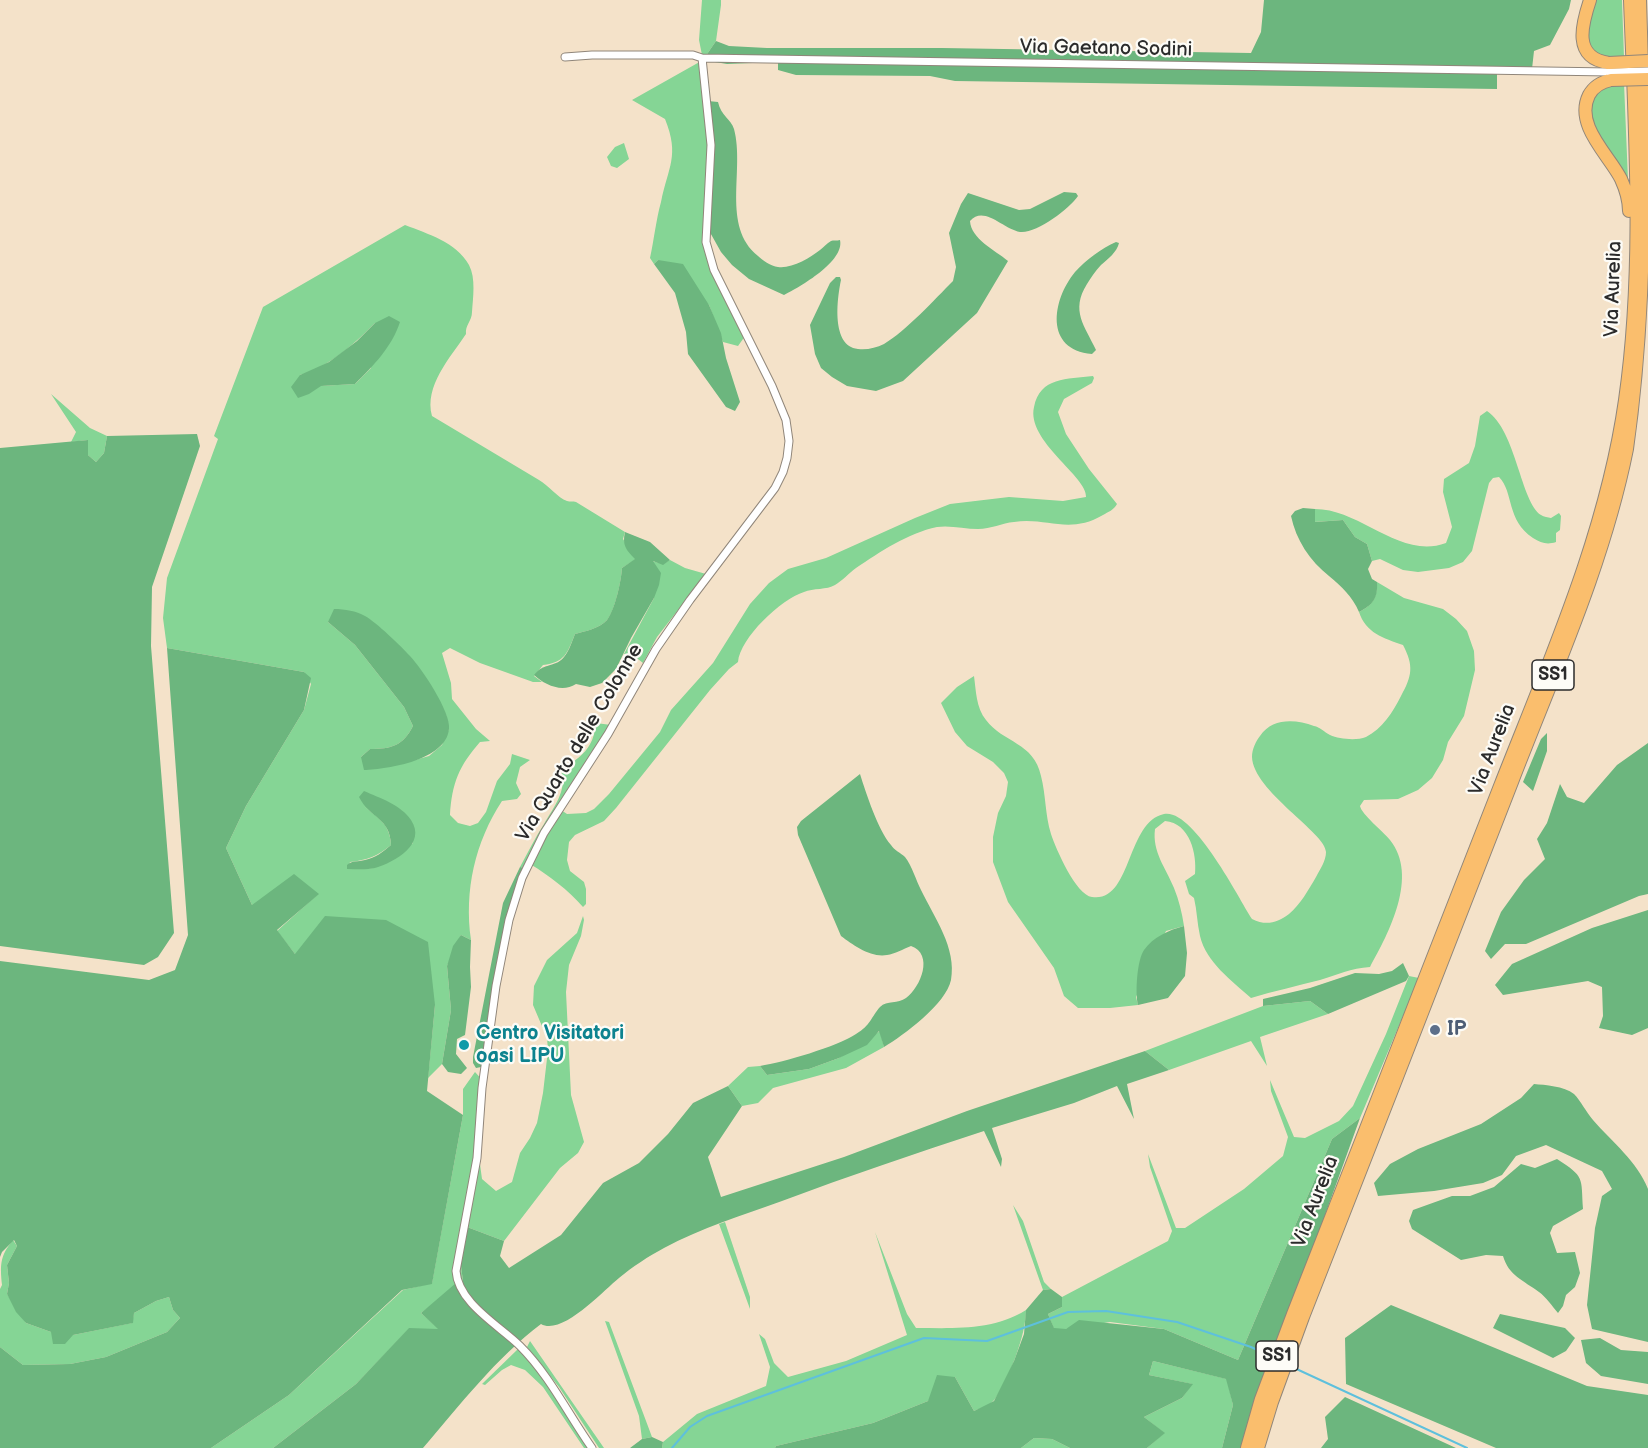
<!DOCTYPE html>
<style>
body{margin:0}
canvas{display:block;background:#f4e2c9}
</style>
<canvas width="1648" height="1448"></canvas>
<script>
const g = document.querySelector('canvas').getContext('2d');
g.lineJoin = 'round';
function fill(path, color) {
  g.fillStyle = color;
  g.fill(path, 'evenodd');
}
function strokePath(path, color, width, dash) {
  g.strokeStyle = color;
  g.lineWidth = width;
  g.lineCap = dash ? 'butt' : 'round';
  g.setLineDash(dash || []);
  g.stroke(path);
}
function label(font, color, halo, rows, align = 'center') {
  g.font = font + ' "Balsamiq Sans",sans-serif';
  g.lineWidth = 4.5;
  g.setLineDash([]);
  g.textBaseline = 'middle';
  g.strokeStyle = halo;
  g.fillStyle = color;
  for (const [text, x, y, turn = 0] of rows) {
    g.save();
    g.translate(x, y);
    g.rotate((+turn || 0) * Math.PI / 180);
    g.textAlign = isNaN(turn) ? turn : align;
    if (halo) g.strokeText(text, 0, 0);
    g.fillText(text, 0, 0);
    g.restore();
  }
}
fill(new Path2D(`
 M702,0h19v5l-5,36 -13,19 8,65 -3,122 14,35 26,50 -10,14 -15,-4 -14,-37 -51,-45 -4,4 -4,-6c4,-18 6,-38 11,-56 7,-35 19,-46 4,-83l-33,-19 71,-40 -4,-20z
 M1595,0h27l2,57c-47,2 -38,-24 -29,-57z
 M1624,83l4,97 -36,-52 -1,-25 9,-14z
 M624,143l5,16 -12,9 -6,-2 -4,-9 8,-10z
 M405,225c23,9 51,17 64,40 7,13 4,33 3,47 0,9 -7,13 -6,22 -16,24 -42,52 -34,82l107,64c9,5 19,18 28,21 3,1 6,0 9,1l49,30 -2,7 13,20 -14,9c-1,14 -7,42 -15,52 -8,9 -22,11 -32,14 -8,20 -10,28 -32,31l-9,11 8,6h-9l-53,-19 -30,-15 -8,5 9,30 1,16 24,30 14,12 -10,1c-21,24 -28,41 -30,73l8,8 12,3 8,-3 8,-11 11,-31 13,-17 2,-10 18,6 -10,7 -4,16 5,11 -4,5 -15,2c-27,41 -38,90 -31,139l-10,-5 -14,31 4,44 -9,54 -14,14 7,-73 -140,-51 -18,-23 41,-37 -66,11 -26,-57 20,-42 58,-96 7,-26 -7,-12 -137,-24 -4,-30 4,-40 51,-139 -4,-3 49,-129zM375,323l-4,45 -16,16 -35,2 -20,-11c30,-9 53,-30 75,-52zM366,617l44,40 36,58 3,14 -7,16 -13,11 -14,4 -54,-3 9,-8c21,0 33,-3 43,-23l-9,-19 -49,-62 -27,-23zM364,806l49,37 -39,25 -26,1 2,-7c17,-2 28,-6 41,-17 -1,-21 -12,-26 -27,-39z
 M1093,376l1,2 -2,5 -28,16 -6,13 8,22 23,35 28,35c-3,6 -9,8 -14,11 -34,20 -56,2 -89,7 -12,1 -23,7 -36,7 -13,0 -28,-4 -41,-2 -29,6 -57,25 -81,41 -7,5 -14,13 -21,17 -8,5 -22,3 -31,7 -23,7 -64,46 -66,70l-9,7 -19,21 -94,118 -12,13 -29,14 -6,7 -2,18 3,11 14,11 2,7v15l-3,3c-15,-17 -33,-31 -53,-43l-2,5 -8,-2c8,-15 15,-29 24,-43 9,-16 24,-34 17,-53 21,-16 32,-21 35,-48l15,2 -50,85 6,4 19,-1 8,-4 15,-15 51,-62 11,-22 42,-47 37,-59 19,-21 19,-14 38,-11 89,-40 35,-14 59,-7 54,4 23,-4c2,-20 -60,-56 -52,-90 6,-30 33,-28 59,-31z
 M51,394l39,34 17,8 -3,17 -8,9 -8,-7 -1,-15 -16,2 5,-10z
 M1487,411c29,19 34,92 54,104 3,2 7,2 10,3l8,-5 2,3 -1,14 -4,3v9c-9,3 -15,1 -23,-4 -27,-18 -19,-46 -34,-61l-6,1 -4,5 -17,68 -9,11 -14,6 -31,4 -15,-2 -23,-11 -8,2 -5,-17 -12,-7 -12,-17 -29,2 1,-13c46,0 85,51 131,34l6,-16 -9,-35 1,-13 25,-16 6,-17 5,-30z
 M670,560l15,8 21,6 -49,63 -14,26 -10,-8 -9,-1 30,-56 -2,-37 11,3z
 M1377,582l27,16 39,11 13,10 11,12 7,20 1,19 -11,46 -16,26 -5,18 -11,18 -14,12 -20,9 -34,1 -4,6c2,9 22,24 30,34 29,36 -1,93 -20,127 -19,1 -33,8 -50,13 -23,6 -46,11 -69,18 -19,-17 -45,-36 -51,-62 -3,-13 -3,-26 -6,-38l-5,-4 -4,-13 10,-7c2,-20 -5,-51 -30,-53l-10,8c-3,23 11,39 19,59 5,12 8,25 10,38l-18,5 -30,66 2,8 -28,3h-32l-14,-12 -10,-28 -46,-66 -15,-40v-25l5,-24 8,-17 2,-14 -4,-9 -11,-11 -26,-16 -12,-14 -14,-29 16,-16 17,-11c2,14 2,32 12,44 17,23 48,22 55,56 5,19 4,39 10,58 5,15 25,61 41,63 40,6 34,-75 72,-83 29,-6 74,83 88,105 14,7 25,4 37,-5 11,-9 20,-25 27,-37 4,-8 10,-16 10,-25 0,-19 -73,-61 -74,-95 0,-8 4,-16 8,-21 12,-18 35,-17 54,-10 6,1 10,6 16,9 9,4 26,6 36,2 16,-8 27,-25 35,-41 11,-20 13,-30 2,-51 -20,-7 -37,-12 -44,-33 14,-7 18,-14 18,-30z
 M583,916l1,4 -3,16 -12,29 -3,27 5,103 13,47 -6,11 -18,15 -56,73 -37,-14 -7,32 3,22 -42,32 18,16h-30l-53,55 -83,64h-62l78,-53 114,-105 29,-7 31,-168v-26l12,-17 10,11 -6,74 3,22 14,12 16,-9 8,-29 10,-15 7,-15 6,-30 5,-43 -1,-12 -14,-33 1,-19 13,-26 30,-27z
 M1409,976l10,2 -59,140 -28,21 -94,221 -74,-31 -54,-7 -44,7h-12l-6,-15 14,-7v-10l106,-56 4,-10 -22,-64 -2,-13 28,74h9l59,-39 39,-33 5,-19 -17,-46 -1,-11 24,57 11,1 34,-17 14,-15 33,-72z
 M1310,1001l18,13 -68,23 7,29 -16,-25 -82,29 -24,-19 118,-45z
 M880,1031l4,16 -38,21 -73,20 -15,15 -16,3 -14,-20 20,-19 12,-1 7,9 42,-6 30,-11z
 M1013,1205l10,16 21,61 7,7 -8,1z
 M725,1222l25,75v12l-31,-85z
 M875,1232l32,82 9,14c38,0 76,3 110,-18 0,25 -17,69 -31,89 -4,6 -14,9 -21,12l-19,-34 -27,24 -55,22 -97,23 -1,2h-113l1,-6 34,-28 69,-28 4,-19 -11,-33 6,5 9,24 14,14 58,-16 61,-26z
 M13,1240l4,6 -10,19 2,18 -2,11 19,29 25,9 22,3 59,-12 2,-10 22,-12 13,-4 4,13 7,8 -13,14 -61,25 -36,7 -47,1 -23,-18v-58l2,-4c-2,-21 -2,-29 11,-45z
 M605,1321l4,1 43,115 -10,2 -3,-23z
 M530,1341l74,107h-5l-40,-61 -32,-40z
 M518,1349l32,37 39,62h-5l-41,-61 -18,-17 -14,-5 -9,5 -17,15 -3,-1z
 M1153,1361l74,18 6,26 -11,43h-75l17,-15 -20,-16 38,-19 10,-14 -43,-9z
 M1034,1438l18,1 18,9h-49z`), '#85d595');
fill(new Path2D(`
 M1264,0h307l-2,9 -19,36 -16,6 -2,18h-35v20l-542,-8 -25,-5 -134,-1 -18,-5v-8l-51,2 -24,-4 13,-19 13,5 38,2h175l309,5 10,-21z
 M708,101l10,1c3,14 13,17 16,27 11,41 -13,97 24,127 4,4 13,10 20,11 13,2 32,-9 42,-17 3,-2 7,-7 11,-9 2,-1 6,0 9,-1 5,21 -40,47 -56,55l-35,-16 -17,-14 -11,-13 -14,-25z
 M1064,192l12,1 2,3c-9,13 -42,38 -58,36 -17,-3 -36,-27 -50,-11 1,18 25,29 38,40l-31,52 -74,68 -27,10 -29,-5 -15,-9 -11,-9 -6,-14 -5,-29 20,-42 6,-6h4l1,3c-4,19 -10,66 17,69 9,1 18,-1 26,-5 22,-13 51,-45 69,-63l3,-14 -7,-34 12,-29 7,-11 51,17 11,-1z
 M1116,242l3,1c-2,9 -11,16 -18,22 -6,6 -10,13 -14,19 -17,27 -2,42 9,66l-4,4c-48,-4 -40,-54 -17,-82 11,-12 27,-24 41,-30z
 M658,260l25,4 26,41 12,28 5,25 14,44 -5,9 -9,-4 -38,-53 -2,-22 -11,-39 -21,-29z
 M389,316l11,6c-8,25 -27,44 -45,62l-34,2 -12,8 -11,4 -7,-11 9,-12 29,-13 28,-21 18,-18z
 M197,434l3,12 -48,141 -1,59 23,287 -16,24 -14,8 -144,-19v-498l88,-8v15l8,7 8,-9 3,-17z
 M1303,508l12,1v13l28,-2 12,17 12,7 5,17 -4,8 4,10 5,3c1,16 -4,23 -18,30 -7,-16 -17,-25 -30,-36 -19,-15 -33,-36 -38,-60l4,-5z
 M625,532l25,10 20,18 -7,5 -10,-4 8,12 -2,12 -5,13 -23,40 -15,31 -14,14 -12,4 -14,-3c-14,9 -31,1 -42,-9 9,-10 10,-7 22,-12 11,-4 15,-19 19,-29 10,-3 24,-5 32,-14 8,-11 14,-38 15,-52l13,-9c-9,-9 -13,-14 -10,-27z
 M334,609c11,0 22,2 31,7 11,6 37,31 45,40 12,13 41,56 39,73 -3,31 -60,40 -85,41l-3,-13 9,-8c21,0 33,-3 43,-23l-9,-19 -49,-62 -27,-23z
 M167,648l137,24 7,6 -7,32 -58,96 -20,42 26,57 42,-31 25,20 -42,36 18,24 30,-38 61,4 42,22 7,63 -8,86 36,24 -31,169 -30,6 -113,105 -78,53h-211v-101l23,18 47,-1 36,-7 61,-25 13,-14 -7,-8 -4,-13 -13,4 -22,12 -1,10 -60,12 -8,9h-12l-2,-12 -25,-9 -10,-11 -9,-18 2,-11 -2,-18 10,-19 -3,-6 -12,12 -2,5v-296l149,19 26,-10 13,-35z
 M1547,733v18l-14,40 -10,-9 18,-43z
 M1648,743v151l-9,2 -113,48h-21l-14,15 -6,-8 16,-39 23,-32 21,-21 -8,-20 10,-16 13,-39 7,13 17,6 33,-38z
 M860,774c6,19 18,56 31,71 3,5 10,8 14,12 7,9 11,23 16,33 13,27 36,58 30,90 -5,24 -47,55 -67,67l-5,-16 -12,14 -28,13 -30,11 -42,6 -7,-9c24,-4 76,-19 96,-32 15,-9 15,-17 24,-27 7,-7 18,-3 26,-9 15,-11 28,-44 5,-52 -8,3 -16,8 -24,9 -16,3 -34,-10 -46,-19l-43,-101 -1,-8 4,-6z
 M364,791c16,7 37,14 47,29 16,24 -16,42 -36,48 -9,2 -19,1 -28,1v-4c5,-5 11,-3 18,-5 10,-2 18,-8 26,-15 -1,-28 -21,-26 -32,-48z
 M520,867l8,2c-26,62 -32,131 -42,197l-10,2 -3,-5v-6l30,-154z
 M1648,910v118l-16,7 -33,-7 4,-12 -1,-29 -14,-6 -85,14 -8,-10 17,-21 80,-36z
 M1184,926l3,27 -2,23 -17,22 -30,7c-3,-12 -1,-45 6,-55 9,-13 25,-20 40,-24z
 M461,935l10,5 -1,27 1,20 -6,48 -8,4 -1,15 11,14 -6,6 -13,-2 -6,-8 9,-54 -4,-44 6,-20z
 M1403,963l6,13 -3,5 -78,33 -18,-13 -47,5v-7l47,-11 45,-15 24,1 13,-3z
 M1145,1051l24,19 -42,14 7,35 -17,-33 -43,17 -82,25 10,31 -1,8 -17,-36c-68,22 -135,45 -202,70 -39,14 -81,27 -118,47 -15,8 -32,19 -45,30 -16,13 -57,58 -78,46 -45,34 -81,81 -118,124h-150l83,-64 53,-56 29,1 -17,-16 35,-30 7,-2 -3,-22 7,-32 37,14 -4,15 9,12 52,-33 42,-52 36,-20 29,-29 25,-31 35,-17 14,20 -34,51 13,40 123,-40 123,-46z
 M1534,1084c11,1 30,2 40,10 7,7 12,18 19,26 20,23 44,41 55,69v153l-56,-13 -5,-24 8,-77 7,-32 10,-7 -10,-18 -56,-26 -30,11 -14,19 -19,8 -49,8 -56,5 -4,-13 16,-19 28,-15 63,-25 40,-26z
 M1360,1118l-119,330h-19l11,-43 -7,-26 -73,-18 -4,14 44,9 -11,14 -38,19 21,16 -18,15h-77l-18,-9 -18,-1 -13,10h-246l1,-2 97,-23 55,-22 9,-26 18,2 19,34 20,-10 20,-40 10,-27 2,-24 17,-20 8,-1 11,8v10l-14,7 6,14 12,1 13,-9 85,9 74,31 94,-221z
 M1557,1159c28,18 24,18 26,50l-30,17 -3,7 7,20 18,-1 5,21 -5,14 -9,8 -3,11 -5,7c-6,-7 -12,-16 -19,-21 -16,-12 -30,-16 -36,-36l-17,-1 -25,5 -49,-31 -3,-8 4,-11 39,-14h18l24,-9 27,-23 14,4z
 M1391,1305l196,81 61,9v53h-152l-150,-64 -1,-46z
 M1500,1314l65,14 10,10 -9,13 -13,7 -60,-30z
 M1600,1338l21,12 27,2v32l-47,-8 -15,-13 -5,-23z
 M1345,1397l111,51h-135l7,-9 -3,-22z
 M652,1437l11,5 -1,6h-32l12,-9z`), '#6cb67e');
strokePath(new Path2D(`
 M1290,1366l177,82
 M672,1448l18,-21 17,-11 217,-78 63,3 81,-29 38,-1 71,11 74,25 21,10`), '#5ec0dc', 2);
const minor = new Path2D(`
 M565,57l27,-2h101l9,3 908,14
 M592,1448c-24,-34 -42,-72 -72,-102 -20,-20 -62,-43 -64,-75l21,-113 5,-70 14,-102 13,-66 13,-42 22,-45 64,-99 48,-85 34,-49 85,-112 8,-16 4,-14 2,-17 -3,-21 -14,-34 -58,-116 -8,-28 5,-97 -9,-87`);
const trunk = new Path2D(`
 M1590,0c-8,24 -18,58 19,63
 M1611,80c-10,2 -17,6 -22,15 -15,30 20,60 32,84 5,11 8,20 8,32
 M1247,1448l14,-49 32,-85c69,-176 139,-352 207,-528 49,-125 106,-252 125,-386 19,-132 10,-267 5,-400
 M1258,1448l14,-46 31,-85c70,-178 140,-357 209,-535 42,-109 92,-218 115,-333 21,-148 18,-300 13,-449`);
strokePath(minor, '#90867a', 9);
strokePath(trunk, '#90867a', 14);
strokePath(minor, '#fff', 7);
strokePath(trunk, '#fabe6d', 12);
const minorBridge = new Path2D(`
 M1610,72l38,-1`);
const trunkBridge = new Path2D(`
 M1609,63l39,-2
 M1611,80l37,-1`);
strokePath(minorBridge, '#90867a', 9, []);
strokePath(trunkBridge, '#90867a', 14, []);
strokePath(minorBridge, '#fff', 7);
strokePath(trunkBridge, '#fabe6d', 12);
for (const [x, y, r, color] of [
 [1435,1030,6,"#5c6f8a"],
 [464,1045,6,"#0f9aa8"]
]) {
  const dot = new Path2D();
  dot.arc(x, y, r, 0, 2 * Math.PI);
  g.fillStyle = color;
  g.fill(dot);
  strokePath(dot, '#fdfcf7', 2);
}
for (const [x, y, w] of [
 [1553,675,42],
 [1277,1356,42]
]) {
  const box = new Path2D();
  box.roundRect(x - w / 2, y - 15, w, 30, 4.5);
  g.fillStyle = '#fdfcf7';
  g.fill(box);
  strokePath(box, '#2b2b2b', 1.5);
}
label('bold 18px', '#2b2b2b', null, [
 ["SS1",1553,675],
 ["SS1",1277,1356]
]);
label('20px', '#2b2b2b', '#fdfcf7', [
 ["Via Gaetano Sodini",1106,49,1],
 ["Via Aurelia",1614,289,-88],
 ["Via Quarto delle Colonne",580,743,-59],
 ["Via Aurelia",1493,750,-69],
 ["Via Aurelia",1316,1202,-69]
]);
label('bold 20px', '#4e5e75', '#fdfcf7', [
 ["IP",1447,1030]
], 'left');
label('bold 20px', '#0d838f', '#fdfcf7', [
 ["Centro Visitatori",476,1034],
 ["oasi LIPU",476,1057]
], 'left');
</script>
